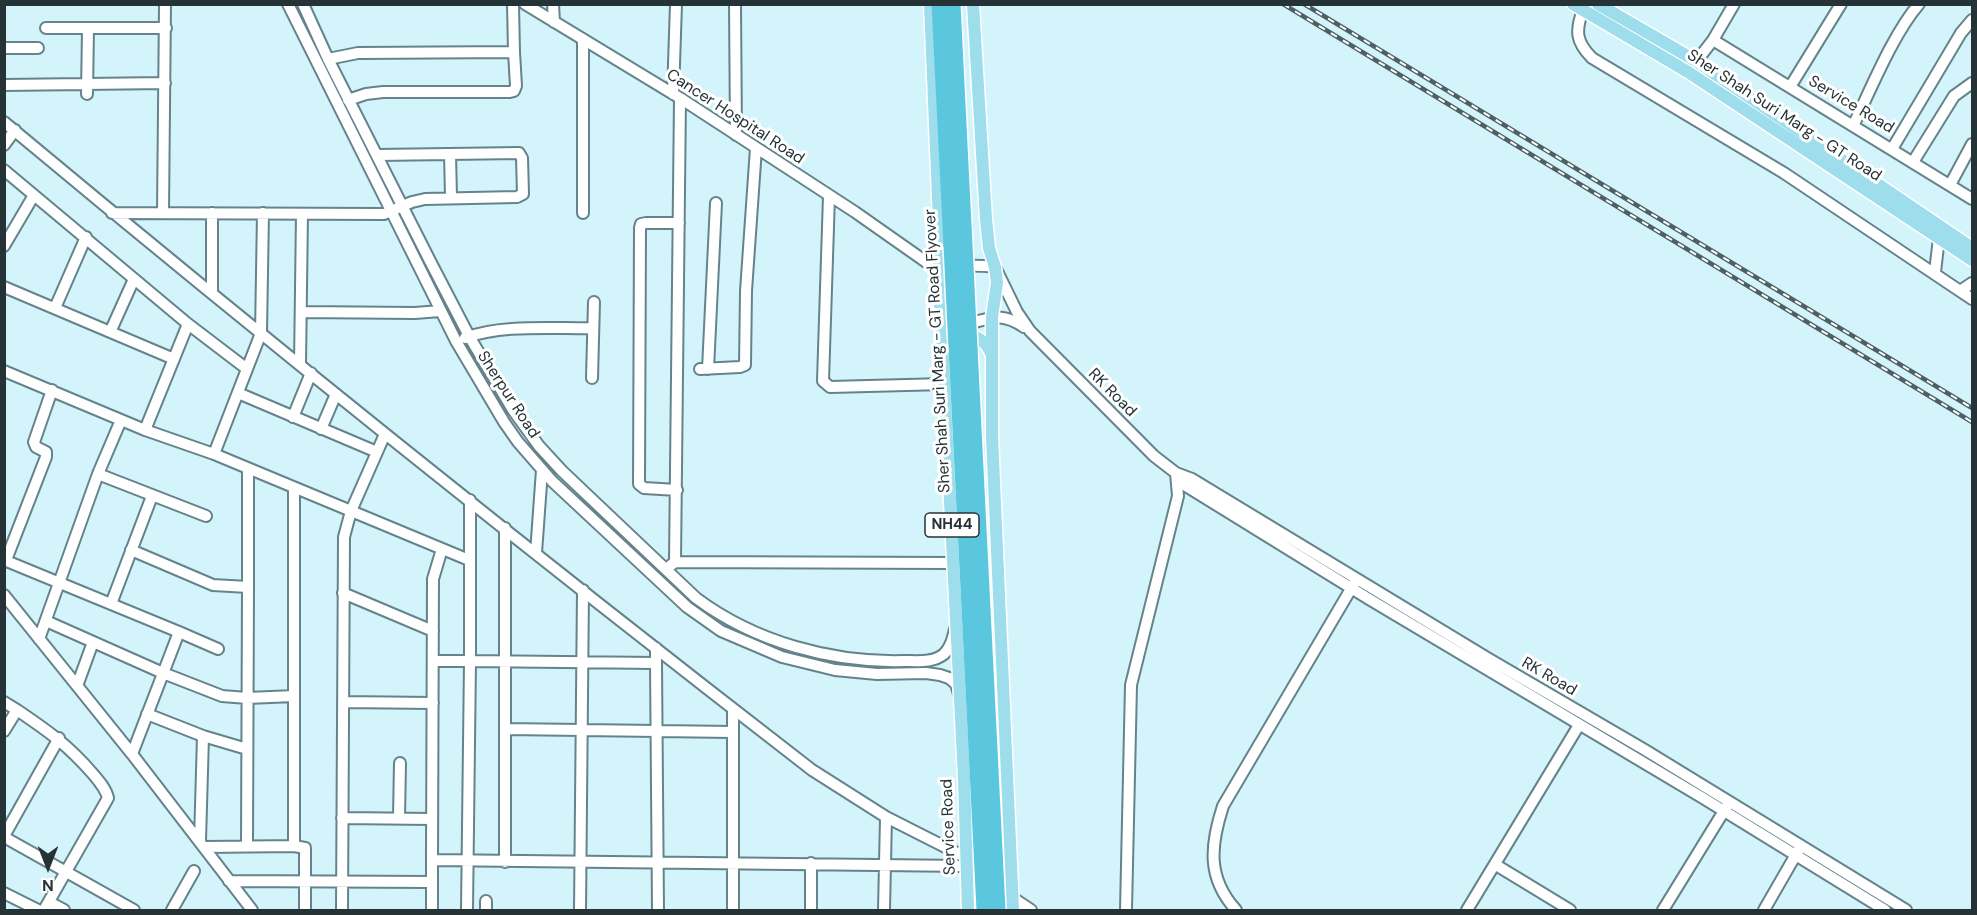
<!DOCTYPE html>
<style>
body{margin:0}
#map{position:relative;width:1977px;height:915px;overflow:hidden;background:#d4f4fc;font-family:"DM Sans",sans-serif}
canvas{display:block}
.frame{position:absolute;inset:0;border:6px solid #263336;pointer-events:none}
.north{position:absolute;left:18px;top:837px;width:60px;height:60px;-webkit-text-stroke:4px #fff;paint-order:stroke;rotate:180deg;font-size:16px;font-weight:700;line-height:24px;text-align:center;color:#263336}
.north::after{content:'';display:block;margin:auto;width:21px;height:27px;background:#263336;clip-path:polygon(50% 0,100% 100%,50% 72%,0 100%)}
</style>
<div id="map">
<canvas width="1977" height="915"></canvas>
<div class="frame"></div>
<div class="north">N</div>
</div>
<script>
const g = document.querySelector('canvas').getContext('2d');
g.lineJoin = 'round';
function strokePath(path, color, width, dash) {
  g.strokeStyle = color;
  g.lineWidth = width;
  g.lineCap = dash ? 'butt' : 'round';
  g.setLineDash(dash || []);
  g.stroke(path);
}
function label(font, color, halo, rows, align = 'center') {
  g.font = font + ' "DM Sans",sans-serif';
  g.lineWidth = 6;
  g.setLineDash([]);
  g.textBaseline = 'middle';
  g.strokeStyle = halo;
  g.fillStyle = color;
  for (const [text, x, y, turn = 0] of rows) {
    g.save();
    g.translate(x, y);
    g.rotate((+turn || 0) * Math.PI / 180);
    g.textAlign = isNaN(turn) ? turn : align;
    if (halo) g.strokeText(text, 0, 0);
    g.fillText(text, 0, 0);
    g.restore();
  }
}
const minor = new Path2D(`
 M288,4l168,337 48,81 14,20 34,39 135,126 34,24 61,26 53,13 42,4 49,-1 14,2 9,3 7,6 3,10
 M303,4l25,55 102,202 39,75 44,74 26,36 23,25 134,127c59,44 136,65 208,63 14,0 29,2 40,-7 7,-7 9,-16 11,-25
 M513,4l1,48
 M525,4l155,94 175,114 74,52
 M553,4l1,18
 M735,4l1,131
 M1583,10c-8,21 -7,32 9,48l192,115 176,118
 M46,28h120
 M583,39v174
 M1713,40l259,159
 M4,48h34
 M328,59l30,-6 156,-1 2,34 -2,5 -4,1h-127l-17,2 -18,6
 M1688,72l25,-32 21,-36
 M4,85l161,-2
 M1790,87l51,-83
 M87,94l1,-66
 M673,94l3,-90
 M4,122c265,221 535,437 808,648l74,47 81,41
 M1853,126c18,-37 40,-92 66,-122
 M4,145l11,-15
 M1892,149l69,-116 11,-13
 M450,154l1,43
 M1913,162l41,-66 18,-13
 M4,170l184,154 59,45
 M1950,185l22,-41
 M829,196l-6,185 7,6 115,-3
 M112,213l272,1 28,-12 13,-3 92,-2 6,-3 -1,-36 -3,-5 -141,2
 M163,213l2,-209
 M4,246l30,-51
 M924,260c21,9 48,3 71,7l22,45 13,19 124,125 22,17 10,13 183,113 334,199 182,112
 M1935,272l4,-34
 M1972,283l-12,8 12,8
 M4,287l170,72
 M212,293v-80
 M55,308l31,-71
 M301,312l114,1 25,-2
 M962,325c26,-5 37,-15 62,2
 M111,330l23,-51
 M465,338c35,-14 90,-9 128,-10
 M300,364l2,-150
 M700,369l40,-2 5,-2 1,-74 10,-143
 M708,369l8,-166
 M4,371l141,59 69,24 255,106
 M592,378l2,-76
 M238,393l139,59
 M293,417l18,-44
 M321,429l15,-35
 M145,430l43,-106
 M214,454l47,-121 2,-120
 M1176,473l16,6 297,180 156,91 261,160
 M98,474l108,42
 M677,490l-33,-2 -5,-4 1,-256 1,-4 5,-1h33
 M470,500v161l186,2v-15
 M131,550l82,35 35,2v-117
 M536,553l6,-83
 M4,560l175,72 -47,122
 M6,560l40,-103v-5l-10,-5 -2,-5 18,-52
 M675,562l5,-464
 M670,566l5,-4 278,1
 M343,593l90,38
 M4,595l128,159 120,156
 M111,604l41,-108
 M46,621l117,52 59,23 25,2 47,-2
 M179,632l39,17
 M39,639l59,-165 23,-54
 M433,661h37l-3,249
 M656,663l2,247
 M77,686l16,-44
 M4,702l13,8 -13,21
 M343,702l90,1
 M733,709v201
 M17,710c31,21 51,35 76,64 6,7 13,15 15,24l-64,112
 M147,714l56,22 -3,105
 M506,729l227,3
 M203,736l44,13
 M342,818l90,1
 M399,818l1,-55
 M4,836l55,-98
 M4,837l130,73
 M247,846l1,-259
 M294,846v-358
 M205,847l89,-1 11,2v62
 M432,860l1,-281 9,-30
 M505,862v-334
 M811,863v47
 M1496,865l74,45
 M229,881l203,1
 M4,893l34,17
 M1013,898l18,12
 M49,902l15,8
 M172,910l22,-39
 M342,910l2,-373 7,-26 34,-77
 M432,910v-50l535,6
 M486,910v-9
 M580,910l3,-320
 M884,910l2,-93
 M1126,910l5,-225 47,-189 -2,-23
 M1236,910c-29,-32 -26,-64 -13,-104l132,-224
 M1467,910l112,-185
 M1663,910l64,-104
 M1764,910l34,-59`);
const major = new Path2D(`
 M930,4l10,241 -1,37 25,496 4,132
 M973,4l13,215 3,29 6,19 2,16 -5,34v120l21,473
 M1573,4l115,68 284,188
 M1598,4l98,57 276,187
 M961,335c15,-1 24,5 30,18`);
const highway = new Path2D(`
 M939,4l12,242
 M953,4l12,241
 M956,348l28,562
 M970,348l28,562`);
strokePath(minor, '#65838a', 14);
strokePath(major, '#fff', 15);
strokePath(highway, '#fff', 18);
strokePath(minor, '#fff', 10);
strokePath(major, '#9dddec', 12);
strokePath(highway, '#5bc7df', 15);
const rail = new Path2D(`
 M1283,4l689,418
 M1304,4l668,404`);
strokePath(rail, '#4f6065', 4.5);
strokePath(rail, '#fff', 2, [7]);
const highwayBridge = new Path2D(`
 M965,245l5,103
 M951,246l5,102`);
strokePath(highwayBridge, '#fff', 18, []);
strokePath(highwayBridge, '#5bc7df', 15);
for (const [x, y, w] of [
 [952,525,54]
]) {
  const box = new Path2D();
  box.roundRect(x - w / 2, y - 12, w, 24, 4.5);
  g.fillStyle = '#fff';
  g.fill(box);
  strokePath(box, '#263336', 1.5);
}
label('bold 15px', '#263336', null, [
 ["NH44",952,525]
]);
label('16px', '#263336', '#fff', [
 ["Service Road",1851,105,31],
 ["Sher Shah Suri Marg - GT Road",1784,116,33],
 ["Cancer Hospital Road",735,117,33],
 ["Sher Shah Suri Marg - GT Road Flyover",938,351,-93],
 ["RK Road",1112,393,45],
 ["Sherpur Road",508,395,57],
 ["RK Road",1549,677,30],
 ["Service Road",949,827,-92]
]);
</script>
